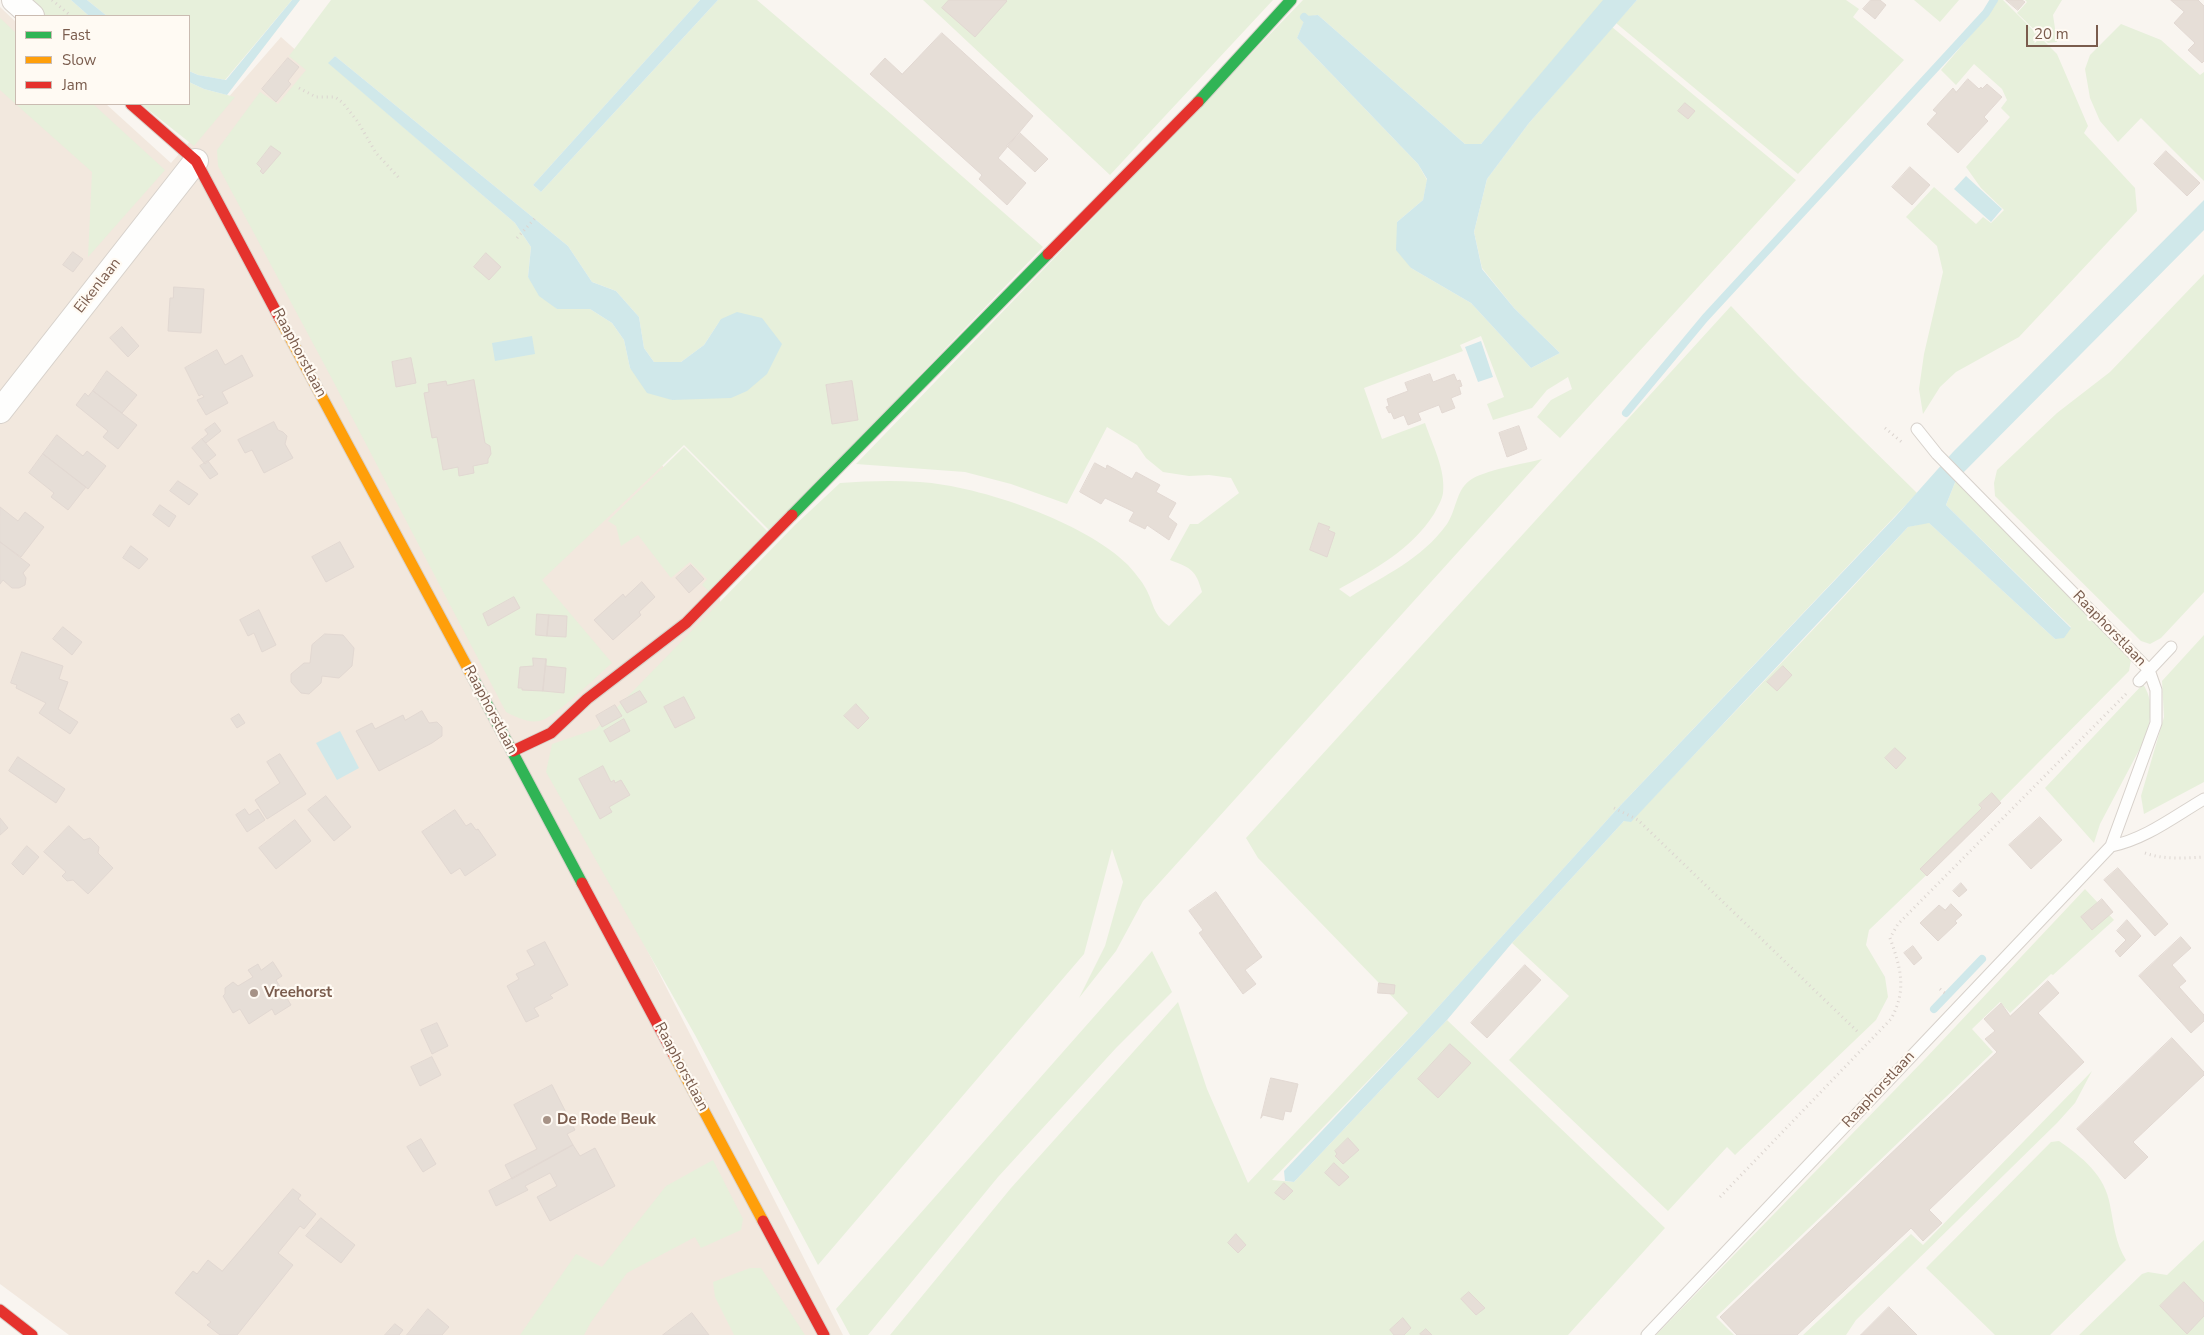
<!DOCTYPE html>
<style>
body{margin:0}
#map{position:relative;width:2204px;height:1335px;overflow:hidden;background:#f9f5f0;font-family:"Nunito Sans",sans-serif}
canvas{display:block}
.legend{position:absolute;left:15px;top:15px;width:175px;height:90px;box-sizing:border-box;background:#fffaf3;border:1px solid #cabbb1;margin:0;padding:6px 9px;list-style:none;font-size:15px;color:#7a5c4d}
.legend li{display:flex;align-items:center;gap:10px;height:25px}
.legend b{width:25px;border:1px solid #cabbb1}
.scale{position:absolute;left:2026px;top:25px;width:72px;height:22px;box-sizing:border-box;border:2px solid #7a5c4d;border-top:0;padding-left:6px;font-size:15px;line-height:18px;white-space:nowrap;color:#7a5c4d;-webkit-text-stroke:4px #fffaf3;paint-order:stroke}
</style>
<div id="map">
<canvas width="2204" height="1335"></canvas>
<ul class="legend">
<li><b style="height:6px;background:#30b455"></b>Fast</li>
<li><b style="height:6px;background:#ff9f0a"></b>Slow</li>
<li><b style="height:6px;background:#e5322d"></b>Jam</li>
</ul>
<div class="scale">20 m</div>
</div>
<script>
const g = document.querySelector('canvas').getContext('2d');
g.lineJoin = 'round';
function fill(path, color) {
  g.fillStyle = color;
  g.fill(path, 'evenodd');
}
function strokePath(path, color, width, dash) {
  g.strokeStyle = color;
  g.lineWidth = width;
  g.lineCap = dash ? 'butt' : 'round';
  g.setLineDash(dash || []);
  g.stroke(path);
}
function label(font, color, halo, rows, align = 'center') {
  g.font = font + ' "Nunito Sans",sans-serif';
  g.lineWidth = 4.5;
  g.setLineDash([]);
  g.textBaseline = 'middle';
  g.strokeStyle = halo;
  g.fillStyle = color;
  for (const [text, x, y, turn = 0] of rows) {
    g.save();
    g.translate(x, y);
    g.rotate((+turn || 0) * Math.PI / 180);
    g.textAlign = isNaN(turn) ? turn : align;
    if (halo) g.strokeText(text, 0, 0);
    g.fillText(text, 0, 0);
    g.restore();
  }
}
fill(new Path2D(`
 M0,7l16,15v82h90l65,59 110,-126 221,196 50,103 167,196 3,179 -124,142 245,482h-774l-69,-51z`), '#f2e8de');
fill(new Path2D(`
 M24,0h47l18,16h-47z
 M87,0h205l-67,80 -27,-5 -9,-4v-55h-82z
 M331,0h369l-167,185 8,7 177,-192h39l134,114 152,133 -273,284 -86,-86 -142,135 70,83c-13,11 -59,57 -73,58 -12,2 -23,-4 -33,-9l-175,-335 -113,-211 -1,-16 43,-58 18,12 28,-34 -17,-14zM335,56l233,190 24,36 24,9 23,26 5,31 10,14h27l23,-17 17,-26 -49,81 -42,-32 -6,-28 -12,-17 -22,-14h-33l-29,-32 3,-30 -16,-24 -186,-160z
 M923,0h350l-163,175z
 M1303,0h302l-124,144h-16l-147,-129 -12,2 -9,21 121,126 9,16 -4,20 -26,22 14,46 60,35 60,65 29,-15 -46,-45 -32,-40 -8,-36 13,-53 42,-56 83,-96 184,153 -236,258 -23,-21 14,-17 21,-11 -4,-12 -21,13 -15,18 -39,12 -6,-16 17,-7 -23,-61 -21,9 3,6 -99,37 18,51 43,-16c7,21 21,47 18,70 -1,7 -6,15 -9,21 -23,36 -59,55 -95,75l11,8c36,-23 71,-37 97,-73 9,-13 9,-33 22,-43 14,-11 55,-17 73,-22l-399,442 -27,50 -37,47 26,-52 18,-64 -11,-33 -28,105 -266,311 -123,-230 -149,-263 6,-28 44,-15 199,-204 45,-42c26,-2 53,-3 80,-1 60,4 165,40 208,83 6,7 14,16 18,24 9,17 6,24 23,37l33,-34c-6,-22 -11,-24 -32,-32l20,-36h8l41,-31 -8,-15 -22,-3 -20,1 -26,-4 -17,-14 -9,-13 -30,-18 -40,77 -56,-20 -46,-12 -109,-8z
 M1637,0h209l13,9 -6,8 51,43 -106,114 -182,-151z
 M1914,0h45l-19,22z
 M1997,0h6l54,54 31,72 -4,7 51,55 2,23 -118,126 -63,35 -16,15 -17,27 -4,-25 5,-35 19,-82 -6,-26 -31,-29 28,-30 42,37 7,-7 8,6 13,-13 -23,-22 -15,-21 44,-50 -9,-9 6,-8 -5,-11 -28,-25 -18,21 -15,-15 46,-54z
 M2025,0h37l-9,15 4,27 -9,1 -31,-30 10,-11z
 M0,18l16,15v71h77l72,66 -77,87 4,-85 -92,-82z
 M2121,24l40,16 39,35 4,-3v109l-63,-63 -23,24 -18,-21 -10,-23 -5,-29 5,-14z
 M189,82l15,7 31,8 -41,49 -53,-42h48z
 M2204,274v318l-43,46 -11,6 -9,-3 -146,-145 -1,-13 3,-13 60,-57 53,-41z
 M1731,306l67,70 119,117 -300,316 -196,217 -149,154 22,2 153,-162 218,208 -97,107h-678l121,-147 167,-186 29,87 41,94 160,-170 -150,-155 -12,-20z
 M684,447l84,85 -57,61 -9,-8 5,-6 -17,-17 -19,16 -33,-43 -17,11 -5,-20 -8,-5z
 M1956,480l175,180 -2,11 -188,190 -72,69 -3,15 19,32 3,20 -12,23 -141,135 -8,-8 -59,64 -159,-151 60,-64 -57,-53 112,-122h7l195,-205 82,-89 20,-5 127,117 16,-12 -125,-122z
 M2204,635v147l-60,32 -3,-18 23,-79 -2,-36z
 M2143,684c11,17 8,34 3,53l-46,87 -6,19 -49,-55z
 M2085,889l29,31 -61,55 -2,-1 -41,39 -10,-11 -28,27 21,23 -277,265 18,18h-78l268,-275z
 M1152,951l20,41 -56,56 -118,129 -130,158h-18l-14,-26z
 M2092,1071l-17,32 -18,20 -201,197 -10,15h-43l108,-101 12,11z
 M2059,1141c23,16 46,34 51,64 4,20 5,37 16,55l-76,75h-55l-69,-67 125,-126z
 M713,1160l30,59 -2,11 -40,18 -6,-11 -68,36 -36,49 -7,13h-64l56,-81 26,13 64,-81z
 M2204,1240v95h-125l63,-61 6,-2 19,3z
 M750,1268h11l44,67h-71l-19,-38 -2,-15z`), '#e7f0db');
fill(new Path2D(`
 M71,0h16l20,16h-18z
 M292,0h8l-73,95 -23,-6 -15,-7v-11l9,4 28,5z
 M700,0h18l-177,192 -8,-7z
 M1603,0h34l-108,123 -42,56 -13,53 8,37 32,39 46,45 -29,15 -60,-65 -60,-35 -15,-18 1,-28 26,-22 4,-21 -9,-15 -121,-126 9,-22 12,-1 147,129h16z
 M335,56l233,190 24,36 24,9 23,26 5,31 10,14h27l23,-17 17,-26 16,-7 25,6 20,26 -15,30 -20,17 -16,7 -59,2 -25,-7 -17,-25 -6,-28 -12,-17 -22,-14h-33l-18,-13 -11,-19 3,-30 -16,-24 -187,-160z
 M1966,176l36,33 -11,13 -37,-33z
 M2204,200v30l-248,250 -10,25 125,123 -7,10 -9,1 -126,-116 -21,4 -277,295 -7,-1 -112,122 -65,77 -153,162 -9,-1 -1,-10 137,-145 196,-217 279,-293 57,-64z
 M532,336l3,18 -40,7 -3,-18z
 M1481,341l12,36 -15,5 -13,-35z
 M340,731l19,37 -22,12 -21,-37z`), '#d0e8ea');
strokePath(new Path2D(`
 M1304,17l2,2
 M1626,413l79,-95 248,-269 33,-36 8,-13
 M1934,1009l48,-50`), '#d0e8ea', 8);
const building = new Path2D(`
 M949,0h57l1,1 -32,36 -33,-29z
 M1871,0h9l6,5 -11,14 -12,-10z
 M2006,0h16l3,2 -7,8z
 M2171,0h27l6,6v55l-2,2 -14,-13 7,-7 -21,-20 10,-11z
 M942,33l91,83 -35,42 28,25 -19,22 -28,-26 3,-4 -112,-101 15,-16 17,16z
 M288,58l11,9 -11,14 3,3 -15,18 -14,-13z
 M1968,79l11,10 2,-2 1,2 5,-5 15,13 -18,20 4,4 -30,32 -31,-29 10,-11 -4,-3 20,-22 3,4z
 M1685,103l10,8 -7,8 -10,-8z
 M1020,133l28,26 -13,13 -28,-26z
 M271,146l10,7 -18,21 -3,-3 2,-2 -5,-5z
 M2166,151l34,32 -13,13 -33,-32z
 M1910,167l20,18 -18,20 -20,-18z
 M73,252l10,7 -10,13 -10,-7z
 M486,253l15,14 -12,13 -15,-13z
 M174,287l30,2 -3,44 -33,-2 2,-33h3z
 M122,327l17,19 -11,11 -18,-19z
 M217,350l8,15 17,-10 11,21 -31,16 6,11 -22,12 -9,-15 7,-3 -2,-3 -3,2 -14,-28z
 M411,358l5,25 -20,4 -4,-25z
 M107,371l30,24 -15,18 -29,-22z
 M1430,374l3,8 21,-8 3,7 3,-1 2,6 -3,1 2,7 -10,4 4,10 -13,5 -3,-8 -21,8 3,7 -13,5 -4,-10 -10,4 -3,-7 -2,1 -3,-6 3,-1 -2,-7 21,-8 -3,-8z
 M474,380l11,63 5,3 1,8 -3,5v4l-15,3 1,7 -15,3 -1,-9 -15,3 -6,-33 -5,1 -8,-45 5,-1 -1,-8 18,-3 1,4z
 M852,381l6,39 -26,4 -6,-39z
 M93,391l44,34 -19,24 -15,-12 5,-6 -32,-26 9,-12 3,3z
 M274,422l4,8 5,2 4,4 -2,8 8,14 -29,15 -12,-23 -7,3 -7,-13z
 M215,423l6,8 -15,12 -4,-4 6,-5 -3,-4z
 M1519,426l8,23 -20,8 -8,-24z
 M57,435l26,21 4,-5 19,15 -18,23 -45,-35z
 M202,439l14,16 -11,9 -13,-16z
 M43,454l43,33 -18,23 -17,-13 3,-4 -25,-20z
 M208,461l10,13 -8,5 -10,-13z
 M1095,463l11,6 1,-4 25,14 4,-7 24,13 -4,7 20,11 -8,14 9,7 -8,16 -22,-15 -2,4 -16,-8 5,-9 -6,-3 -23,-11 -4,6 -21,-12z
 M178,481l20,13 -9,11 -19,-14z
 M160,505l16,11 -7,11 -16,-12z
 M0,507l18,14 7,-9 19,15 -23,30 -21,-15z
 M1319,523l11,4 -2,3 7,3 -8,24 -17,-7z
 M0,542l30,23 -7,8 3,5 -1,7 -6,3h-7l-9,-8 -3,4z
 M340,542l14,25 -28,15 -14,-25z
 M131,546l17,13 -9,10 -16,-11z
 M691,565l13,14 -15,14 -13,-15z
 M642,582l13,15 -16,15 2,3 -28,25 -19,-20 29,-26 2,3z
 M514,597l6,11 -32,18 -5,-12z
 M259,610l17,35 -14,7 -8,-19 -6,3 -8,-16z
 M537,614l12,1 -2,21 -11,-1z
 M549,615l18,1 -1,21 -19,-1z
 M63,627l19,15 -10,13 -19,-16z
 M325,634l18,1 11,13 -2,18 -13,12 -17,-2 -1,7 -12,11 -8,-1 -10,-11v-8l13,-11h6l2,-18z
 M22,652l41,14 -4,13 9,3 -10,27 20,13 -8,12 -31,-21 7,-10 -30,-15 1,-3 -6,-2z
 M533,658l13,1 -3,32 -21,-1v-2h-4l2,-21 13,-1z
 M546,659v7l20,2 -2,25 -21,-2z
 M1783,666l9,9 -15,16 -10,-9z
 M640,691l7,11 -20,11 -7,-11z
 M684,697l11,21 -20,10 -11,-21z
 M856,704l13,14 -11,11 -14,-13z
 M615,705l7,11 -20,11 -6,-11z
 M422,711l7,12 8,-1 5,5v9l-10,7 -53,28 -23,-40 16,-8 3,6 28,-14 2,5z
 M239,714l6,9 -8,5 -6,-9z
 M624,719l6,12 -20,11 -6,-11z
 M1895,748l11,10 -10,11 -11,-11z
 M280,754l26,40 -39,25 -12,-19 25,-17 -13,-21z
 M18,757l47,32 -9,14 -47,-32z
 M603,766l8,16 3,-2 1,3 6,-3 9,15 -21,12 3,5 -12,7 -21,-40z
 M1992,793l9,10 -74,73 -7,-7 62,-61 -3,-3z
 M326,796l25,31 -17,14 -26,-31z
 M245,809l4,6 9,-6 7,11 -18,12 -11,-17z
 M455,810l11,16 5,-3 5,7 2,-1 18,26 -31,21 -5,-8 -9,6 -29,-42z
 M2040,817l22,23 -31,29 -22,-24z
 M0,818l8,10 -8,7z
 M295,820l16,21 -35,28 -17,-21z
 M69,826l15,14 6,-2 9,9 -1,6 15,15 -25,26 -15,-14 -6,1 -5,-5 4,-4 -22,-20z
 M27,846l12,11 -16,18 -11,-11z
 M2118,868l50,56 -13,12 -51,-56z
 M1961,883l6,7 -8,7 -6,-6z
 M1216,892l46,65 -17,13 11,14 -13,10 -44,-61 4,-3 -14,-19z
 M2102,899l11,13 -21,18 -11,-13z
 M1951,904l11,11 -7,6 2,2 -19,18 -18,-18 19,-18 6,5z
 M2127,920l14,16 -21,21 -5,-6 11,-11 -9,-9z
 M2181,937l10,11 -19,17 14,16 -7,6 25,28v6l-13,12 -52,-57z
 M545,942l23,43 -18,10 3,3 -19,10 5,8 -13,6 -19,-36 12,-7 -3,-5 19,-9 -8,-14z
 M1913,946l9,12 -8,7 -10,-12z
 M273,962l9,14 -6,4 15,25 -16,10 -3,-6 -23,15 -9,-15 -7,4 -10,-17 2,-2v-6l8,-6 5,4 15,-9 -5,-7 10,-6 3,6z
 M1525,965l16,15 -54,58 -16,-15z
 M2048,981l11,12 -21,20 46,49 -155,148 13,13 -19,18 -12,-13 -114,107h-60l-17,-18 277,-265 -12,-13 10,-8 -11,-12 17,-16 9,13z
 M1379,983l16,2 -1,9 -16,-1z
 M437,1023l11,23 -16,8 -11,-24z
 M2172,1038l32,34v3l-71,67 15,15 -23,22 -48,-50z
 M1450,1044l21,19 -33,35 -20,-19z
 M432,1057l9,18 -21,11 -9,-19z
 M1271,1078l27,6 -7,28 -6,-1 -2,9 -20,-5 -2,3z
 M552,1085l23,45 -8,4 6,11 -61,34 -7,-14 32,-16 -23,-44z
 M1348,1138l11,12 -16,14 -8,-8 2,-2 -2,-3z
 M421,1139l15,25 -13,8 -16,-25z
 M573,1145l7,11 15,-8 20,38 -65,35 -13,-24 20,-11 -7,-13 -25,13 3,4 -32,16 -7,-15z
 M1334,1163l15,14 -10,9 -14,-13z
 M1284,1183l9,8 -9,9 -9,-7z
 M293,1189l8,6 -3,4 18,15 -12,15 -4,-3 -22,27 15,12 -56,70h-17l-13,-10 4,-3 -36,-29 18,-22 4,3 11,-14 14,11z
 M321,1218l34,27 -14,18 -35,-27z
 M1236,1234l10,11 -8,8 -10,-10z
 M2184,1282l20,21v13l-17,18 -27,-28z
 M1469,1292l16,16 -9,7 -15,-16z
 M1889,1307l28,28h-56z
 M428,1309l21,18 -7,8h-35z
 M692,1313l17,22h-46z
 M1403,1318l8,10 -7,7h-10l-4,-5z
 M395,1324l8,6 -4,5h-14z
 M1426,1329l6,6h-10l-2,-1z`);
fill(building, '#e6ded7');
strokePath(building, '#e2d8d2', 1);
const lane = new Path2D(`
 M2139,681l32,-34
 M2111,846c33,-6 64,-30 93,-47
 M1647,1335l464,-489 45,-123v-33l-7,-20 -212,-216 -20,-25`);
const street = new Path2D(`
 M14,0l18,16
 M0,411l196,-250`);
const fast = new Path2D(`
 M1198,102l93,-102
 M792,515l256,-261
 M472,676l110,207`);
const slow = new Path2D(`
 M280,319l192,357
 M674,1055l89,166`);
const jam = new Path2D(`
 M131,104l65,57 84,158
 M1048,254l150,-152
 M513,751l38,-18 36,-34 99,-76 106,-108
 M582,883l92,172
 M763,1221l61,114
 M0,1310l32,25`);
strokePath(lane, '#d7d1cb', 13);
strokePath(street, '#d7d1cb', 26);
strokePath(fast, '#d9d2cb', 13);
strokePath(slow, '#d9d2cb', 13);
strokePath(jam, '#d9d2cb', 13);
strokePath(new Path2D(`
 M52,0l19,16
 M299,88l17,9h19l8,6 15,19 18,31 24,26
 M517,238l20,-22
 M1885,428l19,16
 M1614,808l24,12 221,213
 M2145,853c19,7 40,5 59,4
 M1940,989l7,6
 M1720,1197l171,-178c16,-29 10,-50 -1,-81l8,-14 230,-232`), '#dcd5d0', 3, [1, 4]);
strokePath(lane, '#fefefd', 11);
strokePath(street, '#fefefd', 24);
strokePath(fast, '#30b455', 11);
strokePath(slow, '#ff9f0a', 11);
strokePath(jam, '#e5322d', 11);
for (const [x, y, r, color] of [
 [254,993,5,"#a69286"],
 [547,1120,5,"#a69286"]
]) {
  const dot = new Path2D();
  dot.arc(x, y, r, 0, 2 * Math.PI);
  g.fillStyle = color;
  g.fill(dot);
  strokePath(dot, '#fffaf3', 2);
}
label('15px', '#7a5c4d', '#fffaf3', [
 ["Eikenlaan",98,286,-52],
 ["Raaphorstlaan",299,353,62],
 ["Raaphorstlaan",2109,629,46],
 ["Raaphorstlaan",490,710,62],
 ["Raaphorstlaan",681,1067,62],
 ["Raaphorstlaan",1879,1090,-47]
]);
label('bold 15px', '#7a5c4d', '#fffaf3', [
 ["Vreehorst",264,993],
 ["De Rode Beuk",557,1120]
], 'left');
</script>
